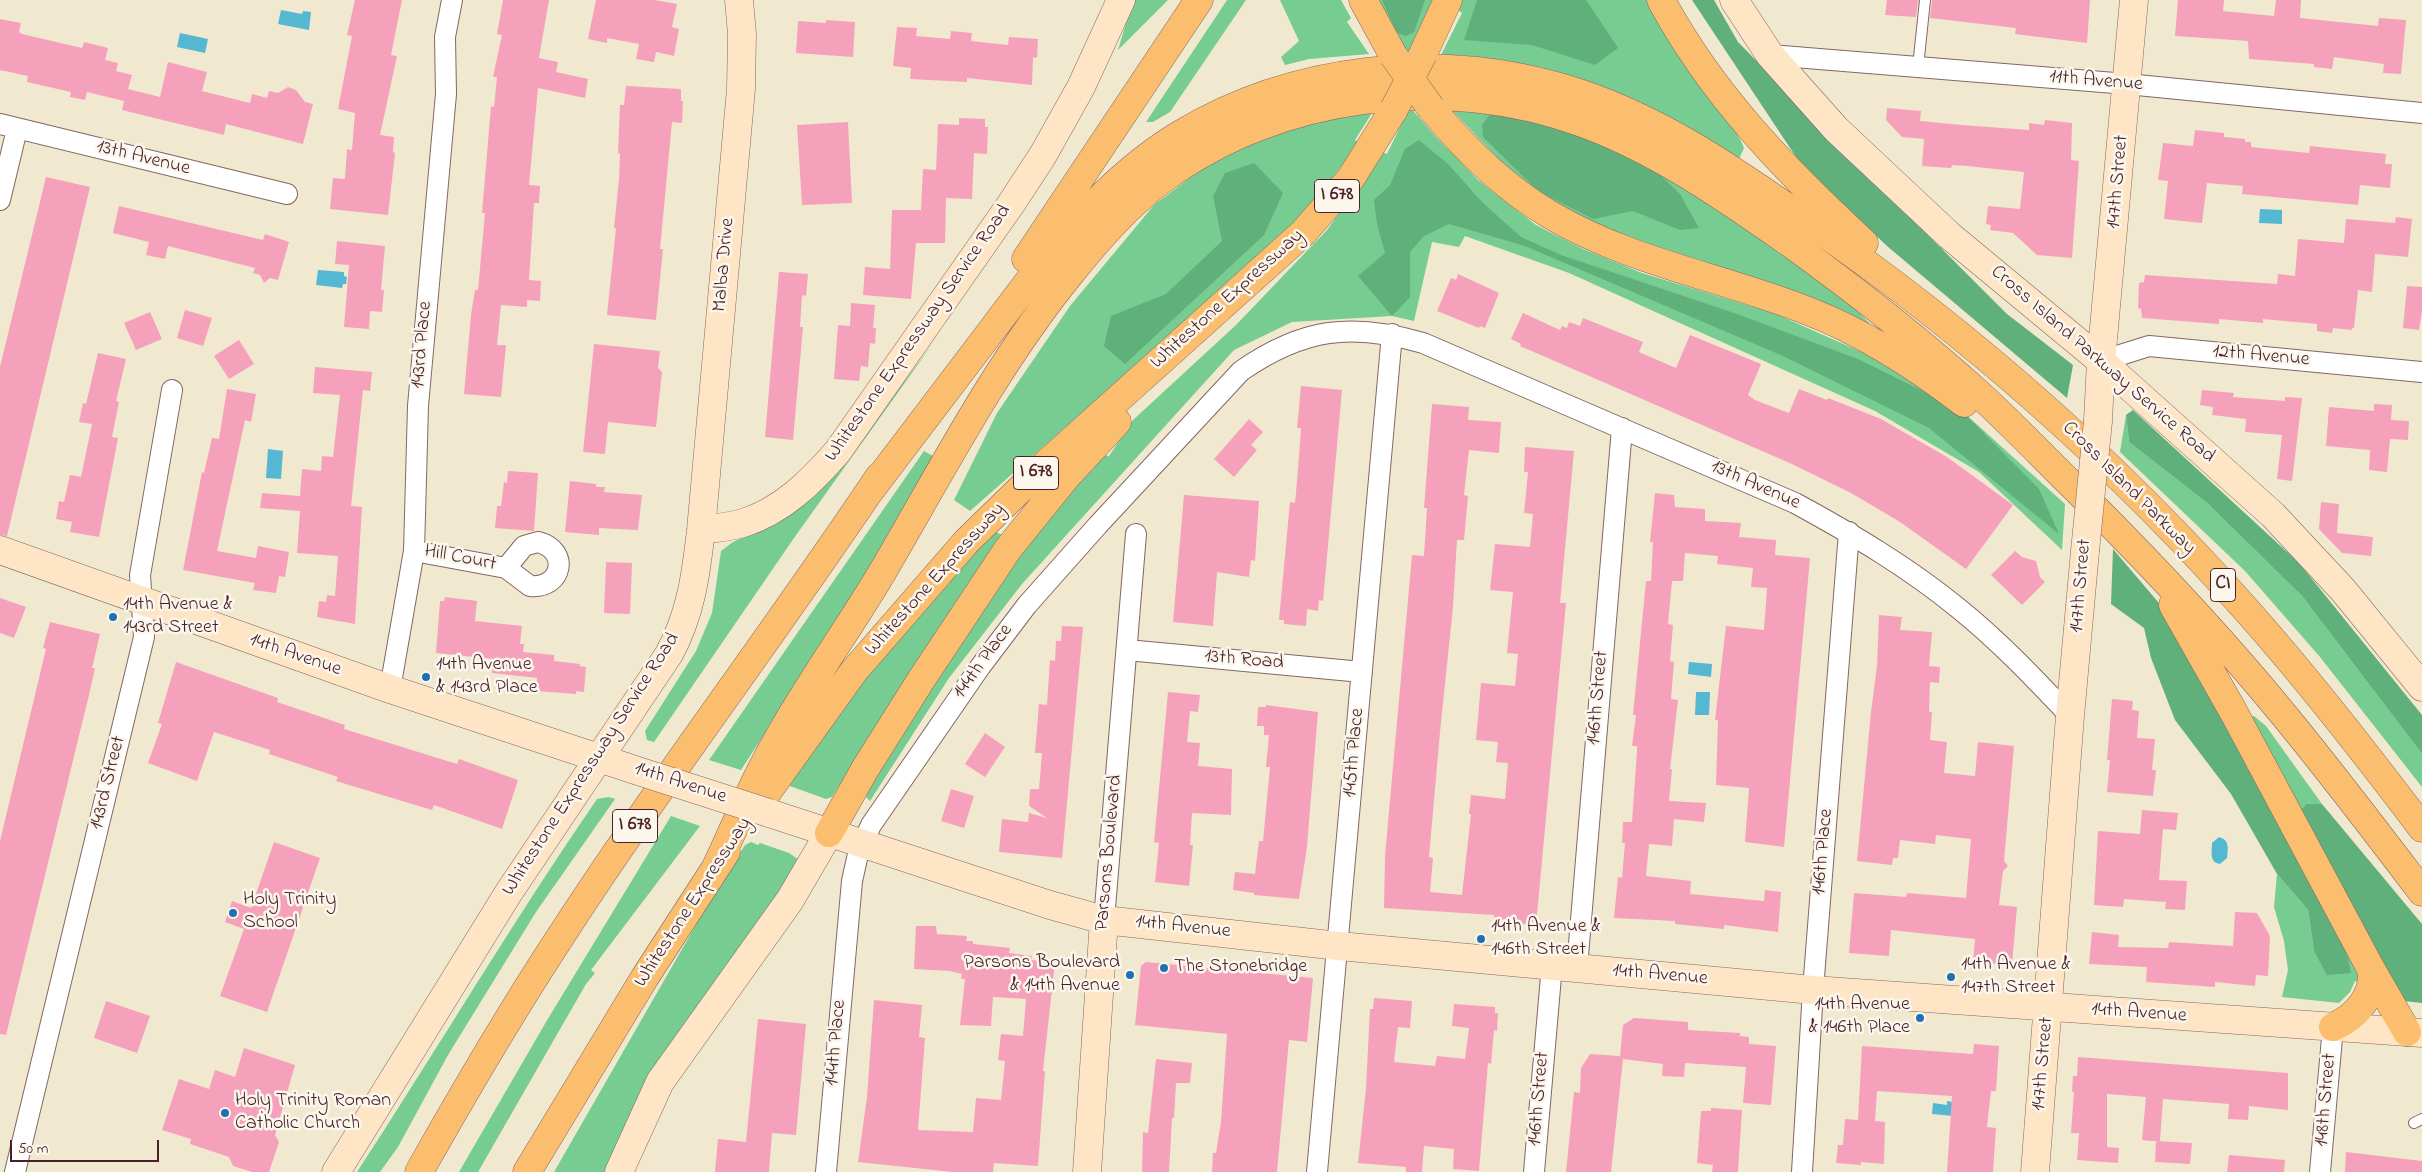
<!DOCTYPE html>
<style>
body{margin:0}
#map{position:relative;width:2422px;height:1172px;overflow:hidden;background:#f1e9cf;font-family:"Indie Flower",sans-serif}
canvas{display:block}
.scale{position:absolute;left:10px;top:1140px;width:149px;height:22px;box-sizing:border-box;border:2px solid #4a1f2b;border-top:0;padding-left:6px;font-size:15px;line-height:18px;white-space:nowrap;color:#4a1f2b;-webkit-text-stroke:4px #fbf7ec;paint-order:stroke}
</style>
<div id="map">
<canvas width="2422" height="1172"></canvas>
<div class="scale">50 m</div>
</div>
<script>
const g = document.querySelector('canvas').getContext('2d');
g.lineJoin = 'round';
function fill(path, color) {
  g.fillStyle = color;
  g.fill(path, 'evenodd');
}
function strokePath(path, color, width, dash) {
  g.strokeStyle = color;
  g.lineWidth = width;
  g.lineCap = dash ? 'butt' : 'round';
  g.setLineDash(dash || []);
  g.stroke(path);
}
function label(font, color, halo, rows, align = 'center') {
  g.font = font + ' "Indie Flower",sans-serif';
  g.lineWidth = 5;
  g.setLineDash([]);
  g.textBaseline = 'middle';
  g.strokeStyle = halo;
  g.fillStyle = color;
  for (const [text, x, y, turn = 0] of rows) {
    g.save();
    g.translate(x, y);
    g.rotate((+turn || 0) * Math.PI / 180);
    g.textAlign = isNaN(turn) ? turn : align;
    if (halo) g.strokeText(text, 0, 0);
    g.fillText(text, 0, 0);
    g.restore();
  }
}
fill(new Path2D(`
 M1133,0h35l-50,50z
 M1227,0h19l-76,112 -17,10h-7z
 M1280,0h61l10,18 -4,4 22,32 -60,5 -24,6 -4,-8 18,-16z
 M1375,0h61l-9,13 -19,40h-2z
 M1460,0h192l88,139 4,9 -5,11 -203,-91 -66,-12 -29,-1 21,-42 -5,-4z
 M1409,108h2l25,29 42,43 58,45 47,24 59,24 134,41 108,48 77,48 104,94 -3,46 -83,-78 -104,-61 -306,-138 -104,-37 -6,11 -27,-5 -18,79 -22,-5 -100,6 -58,28 -212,234 -73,94 -79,123 -4,-4 2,-10 152,-236 61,-83 11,3 8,-17 9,2 24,-36 103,-95 91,-95 56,-78 4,2z
 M1450,108l34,3 163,51 119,74 76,59 31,32 -239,-82 -111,-60z
 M1374,110l-19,30 4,2 -45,61 -49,49 -295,259 -16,-11 43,-87 73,-107 84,-101 77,-58 74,-24z
 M934,342l-140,196 -140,204 -7,-2 -2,-9 51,-80 16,-38 9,-62 12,-9 50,-23 54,-48z
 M2126,415l3,27 78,61 95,93 120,158v33l-102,-130 -75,-86 -125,-119z
 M924,451l9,5c-57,109 -125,212 -192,314l-32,-10z
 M990,529l12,6 -170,262 -6,2 -39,-14 60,-89z
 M2254,716l12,10 56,78h-16l-7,8 -51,-95z
 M609,797l6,2 -79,113 -88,143 -50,92 -18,25h-23c81,-124 156,-251 240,-373z
 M671,816l29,10 -109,144 4,3 -9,11 -108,188h-19l87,-150z
 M751,842l7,3 2,-2 29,10 10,7 -193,312h-52l158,-275 33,-52z
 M2277,874l31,36 6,41 30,-11 19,44 -8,-3 -5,11 -11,11 -57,-6 6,-27 -4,-29 -10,-34z`), '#76cc91');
fill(new Path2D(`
 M1382,0h43l-11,32 -8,4 -9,-3z
 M1477,0h109l32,48 -23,17 -63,-20 -68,-5z
 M1692,0h22l24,42 165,168 104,104 66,51 -6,33 -180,-152 -87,-83z
 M1491,113l65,13 91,36 33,32 19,34 -19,2 -47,-19 -40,8 -55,-28 -55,-54 -1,-12z
 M1419,140l29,24 34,38 39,35 40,18 176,59 121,45 103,51 78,79 20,45 -130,-106 -146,-72 -258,-110 -76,-22 -25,12 -14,16v45l-18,19 -34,-40 27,-23 -8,-29 -3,-24 16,-15 15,-36z
 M1254,163l29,30 -19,42 -139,129 -21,-18 7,-30 55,-22 56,-53 -9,-45 12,-23z
 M2133,410l166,153 123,152v39l-120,-158 -95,-93 -78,-61 -3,-27z
 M2113,549l51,60 180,331 7,33 -24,2 -13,-24 -6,-41 -31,-36 -46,-80 -56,-74 -24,-62 -7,-30 -33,-24z
 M2306,804h16l100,120v79l-18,-2 -105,-189z`), '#60b07b');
fill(new Path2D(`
 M281,10l21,4 1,-3 8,1 -2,18 -31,-6z
 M180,33l28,6 -3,14 -28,-6z
 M2260,209l22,1v14l-23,-1z
 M318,270l26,2v4l3,1 -1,7h-3l-1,4 -26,-3z
 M268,449l15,2 -2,28 -15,-1z
 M1689,662l23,2 -1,13 -23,-3z
 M1696,692h14l-1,23h-14z
 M2219,837c11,3 9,12 8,21l-7,6c-11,-2 -8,-11 -8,-21z
 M1947,1101l6,1v14l-21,-2 1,-11 14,2z`), '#54b8d3');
fill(new Path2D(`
 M355,0h47l-11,55 6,1 -17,79 14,2 -1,15 2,1 -7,62 -58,-6 3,-31 12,1 2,-30 5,1 3,-37 -17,-4 14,-73 -5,-1z
 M503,0h46l-10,58 19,4 -2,10 32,7 -3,19 -47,-10 -9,97 11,1 -1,17h-5l-5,77 12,1 -1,20 -13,-1v7l-26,-2 -4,40h9l-5,52 -37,-3 7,-79 4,-25h3l7,-77h-3l9,-107 3,1 3,-30h-4l9,-42 -5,-1z
 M596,0h59l22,4 -5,23 7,2 -5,27 -18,-4 -2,10 -18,-3 3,-15 -32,-6v5l-19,-4z
 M1887,0h31l-2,17 -31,-2z
 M1932,0h158l-3,43 -72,-9 1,-6 -86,-10z
 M2178,0h46l-1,11 51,5 2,-16h25l-1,18 78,8 1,-8 27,2 -5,54 -18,-1 1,-9 -50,-7 -2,12 -18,-2v-3l-65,-5 -1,-18 -73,-5z
 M0,19l21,4 -2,9 3,2 60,14 2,-6 24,6 -3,12 13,3 -2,8 16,4 -4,14 32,8 8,-35 39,10 -5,19 48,12 2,-9 15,4 2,-7 9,2 10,-6 8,3 9,12 8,2 -10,40 -77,-20 -2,11 -102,-25 2,-9 -37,-9 -2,8 -15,-3 1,-5 -44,-10 1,-6 -28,-6z
 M826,20l29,2 -2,35 -57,-4 2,-32 28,2z
 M897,27l20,1 -1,8 34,3 1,-8 21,2 -1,8 37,4 1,-8 29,2 -1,19 -4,-1 -1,28 -65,-7v4l-57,-3 1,-11 -18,-2z
 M626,86l55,3v12h2l-1,22 -10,-1 -12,127h3l-7,71 -49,-5 9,-87h-2l5,-49 1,-25 -2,-1 2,-48h4z
 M1887,108l34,3 -1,10 42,4 67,5v-7l15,2 1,-5 27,3 -1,37 8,1 -7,97 -35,-3 -24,-22 -23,-3 1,-5 -5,-1 2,-18 32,3 4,-37 -57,-6 -15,-1 -1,3 -29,-2 2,-27 -22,-2 -16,-17z
 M959,118l26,1v8h3l-1,27 -13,-1 -2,46 -26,-1 -1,45h-29l-5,56 -48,-4 2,-28 25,2 2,-59h29l2,-41 13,1 2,-46 21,1z
 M848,122l4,81 -50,2 -5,-80z
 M2195,130l29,3v4l21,2v3h6v5l58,6 1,-7 76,8 -1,10h7l-2,24 -30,-3 -2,20 -116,-11 1,-8 -36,-3 -5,40 -38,-4 4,-38 -10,-1 5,-37 30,3z
 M46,177l44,10 -83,349 -7,-1v-168z
 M119,206l144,34 2,-6 24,8 -11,38 -8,-2 -6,5 -4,-8 -7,-2 2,-5 -87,-22 -3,13 -19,-4 3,-13 -36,-9z
 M2396,217l16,2 -4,38 -33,-3 -3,38 -14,-2 -4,38h-2v2l-19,-2 -1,5 -15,-2v-7l-54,-5v4l-44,-4v5l-77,-6 -1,-9 -3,-1 1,-25 5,-1 1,-7 132,9 1,-10 17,2 3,-37 46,4 2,-24 49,4z
 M337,241l48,5 -4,44h3l-2,22 -12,-1 -1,18 -25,-2 5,-62 -14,-1z
 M779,272l29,2 -2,22 -4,-1 -2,32h3l-10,113 -28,-3z
 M1458,274l41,19 -14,35 -5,-2 -1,2 -42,-17 14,-33 5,2z
 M2407,286l15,1v24l-3,19 -16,-2z
 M851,303l24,2 -2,23h3l-1,16 -5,-1 -2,24 -7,-1 -2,15 -25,-2 4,-54 12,1z
 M185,310l27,8 -9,28 -26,-8z
 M150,312l12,27 -26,11 -12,-27z
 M1523,313l37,17 2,-4 5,2 2,-6 11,4 3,-8 60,24 -4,10 37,16 14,-33 71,29 -13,31 7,5 34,13 10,-24 28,11 1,-2 53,21 66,38 66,48 -47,64 -66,-47 -49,-29 -59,-29 -272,-118 1,-2 -10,-5z
 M239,340l15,24 -25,15 -15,-23z
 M594,344l66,7 -2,17 4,4 -6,55 -48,-5 -3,32 -22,-2z
 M98,353l28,6 -10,42 3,1 -7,35 6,1 -19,99 -29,-5 2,-10 -16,-3 3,-18 5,1 6,-27 11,2 11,-53 -13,-2 4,-19 3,1z
 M315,367l57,5 -2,19 -7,-1 -12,116 11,1 -7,117 -38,-7 2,-16 7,1 1,-7 8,1 3,-40 -41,-3 3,-42 -40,-3 2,-15 38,3 2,-27 19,2 1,-15 11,1 7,-62 -27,-2z
 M1301,386l41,4 -19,211 -4,-1 -1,11 -11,-2 -1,17 -22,-2v-4h-5l11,-118 5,1 3,-33 3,-42h-4z
 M227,389l29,5 -5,28 -6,-2 -28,131 39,7 2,-12 31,6 -4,25 -6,-1 -3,17 -23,-3 2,-7 -72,-13 19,-98 2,1 8,-35 7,1z
 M2202,390l32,3 -1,4 52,4v-4l17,1 -10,83 -15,-2 5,-44 -37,-3 1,-13 -34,-4 1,-8 -13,-2z
 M1432,404l37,3 -1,13 33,2 -2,31 -30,-3 -5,45 4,1 -4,44h-7l-4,67 -13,125 -11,125 4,1 -3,34 32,3 9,-81h-2l2,-19 34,4 3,-36 -12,-1 2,-20 -22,-2 5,-57 34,3 3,-32 -11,-1 6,-61 -23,-2 5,-46 35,3 3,-33 -9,-1 4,-41h-4l1,-25 49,4 -14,152h6l-30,322 -42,-4v-6l-110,-7 1,-52 27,-301 12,1 3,-48h-3z
 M2374,404l18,1 -1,15 18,1 -1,19 -18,-1 -3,33 -18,-2 1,-20 -44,-4 3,-39 45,4z
 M1249,419l14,13 -12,13 6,5 -23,27 -20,-18z
 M508,471l30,2 -4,58 -39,-3 2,-22h4l3,-24 3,1z
 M570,481l26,3v3h9l-1,5 38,3 -4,35 -39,-2v7l-34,-3z
 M1655,493l19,2 1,12 30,2v12l36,2 -2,14 37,3 -1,15 35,3 -26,289 -39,-5 4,-54 -33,-3 2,-65h-3l11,-94 38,4 3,-42 -16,-1 2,-19 -36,-4 1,-8 -33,-3 -2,28h-11l-4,43 5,1 -3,36 4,1 -3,37 7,1 -8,69h2l-3,32 37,2 -2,19 -30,-3 -2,27 -23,-2 -3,32 45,5 -1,13 74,7 1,-11 16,2 -3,40 -54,-7v4l-49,-5v-3l-61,-3 4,-41 4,1 3,-35h-3l1,-21h9l5,-71v-5h-5l4,-31h-3l13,-134h5l2,-39h-3z
 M1184,495l75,6 -4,60 -4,-1 -2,17 -32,-5 -4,54 -40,-4z
 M2321,502l18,2 -2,29 36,4 -2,19 -29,-3 -23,-24z
 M2015,551l7,6 14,4 4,16 5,5 -23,23 -31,-30z
 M606,562l26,1 -2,51 -26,-1z
 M445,597l32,4 -2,20 47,5 -2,18h4l-1,8 31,3v6l26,3 -1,2 7,1 -2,25 -8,-1v3l-40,-3 1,-13 -45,-5 1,-14 -57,-6 4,-52h4z
 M0,598l26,9 -12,31 -14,-5z
 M1879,615l23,2 -2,13 32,2 -3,34 11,1 -1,16 -9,-1 -1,30h3l-2,28 17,2 -3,31 31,3 3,-34 36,4 -10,115 4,5 -5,5 -4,34 18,2 -5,58 -39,-3 2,-23 -84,-9 -2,26 -40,-3 5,-60 52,4 1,-4 59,5 5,-59 -35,-4 -1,9 -35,-4 -2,18h-5l-1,7 -35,-4 14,-149 6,-46z
 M50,622l50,12 -8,34h3l-6,27 -83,340 -6,-1v-193l46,-192 -3,-1z
 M1062,626l21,1 -21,231 -63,-6 3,-33 26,3 1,-9 18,5 -18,-12 1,-17h9l3,-36h-7l4,-49 8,1 3,-45 5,1 1,-20h5z
 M176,662l102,36 -1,4 68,23 -1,4 113,35 2,-5 59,21 -16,49 -68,-24 -2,5 -96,-29 2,-4 -69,-23 1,-4 -56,-18 -17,49 -49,-18 14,-39 -4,-1z
 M1168,692l32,3 -2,17 -8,-1 -3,31 13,1 -2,23 34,3 -1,46 -39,-2 -2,32h3l-4,41 -34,-4 4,-39 -5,-1z
 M2112,699l21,2 -1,9 7,1 -2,27 18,1 -3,31h4l-3,26 -46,-4 3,-32h-3z
 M1266,705l52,7 -11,135 -8,52 -45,-4v-2l-21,-3 2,-18 20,2 4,-33h4l7,-74h-4l3,-32h-5v-9h-7l1,-19h8z
 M985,733l20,14 -20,30 -20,-13z
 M951,789l23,7 -10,32 -23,-7z
 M2142,810l36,3 -2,17 -13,-1 -4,51 28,1 -2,29 -20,-1 1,-7 -42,-3 -1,8 -29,-2 4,-74 42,3z
 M274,842l46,16 -53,154 -47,-16 24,-67 -19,-7 7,-21 19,7z
 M2235,912l22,1 13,23 -2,40 -12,-1 -1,11 -40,-4v5l-69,-5 1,-15 -58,-3 3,-32 27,3 -1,12 50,1 1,-6 64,4z
 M916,926h20l1,8 30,2 -1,5h7v3l37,4 -1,5 23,3 -1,4 24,2 -12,109h2l-7,95 -44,-3 -1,9h-40l-95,-10 9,-65 7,-97 48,5 -3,32 6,1 -7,92 55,2 3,-34 25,2 4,-39 -7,-1 3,-26 22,2 3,-37 -33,-2 -2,29 -31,-1 5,-46h-4l1,-5 -12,-3 -36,-2z
 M1146,962l167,16 -6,64 -18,-2 -12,132h-65l1,-19h3l5,-31 6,-88 -92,-9 6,-59z
 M1374,998l38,3 -2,27 -12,-1 -4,35 41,4 2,-10 28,3 4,-31 -17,-2 2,-22 41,3v6h3l-1,18 -3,-1 -3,34 -3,-1 -9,108 -26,-2 1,-20 -30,-3 -2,26h-16v-5l-48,-4 8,-75 4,-79h3z
 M106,1001l44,15 -13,37 -43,-15z
 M1634,1018l54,4v8l52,3v3l9,1v7l27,2 -5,59 -28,-2 3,-36 -61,-4 -1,14 -22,-1 1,-12 -40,-5 -12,113h-45l8,-80 6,1 1,-25 9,-14 30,2 3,-31z
 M758,1019l48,5 -10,111 -24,-2 -3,39h-54l3,-33 28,3z
 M1974,1044l25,2 -3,45h-5l-4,36 9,1 -3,44h-46l5,-76 -75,-5 -2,30 10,1 -1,42 -23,-2v3l-25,-2 2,-18h5l2,-26 13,1 4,-74 111,8z
 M244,1048l51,17 -20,70 4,7 -10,30h-17l-19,-6 -4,-9 -39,-13 1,-5 -29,-9 17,-51 30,10 6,-19 20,7z
 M2078,1057l210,16v37l-39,-4 -1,14 -20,-1 1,-15 -66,-5 -3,42h-8l-10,-1 4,-43 -39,-3v53l12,1 -1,15 -41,-3 2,-27h-8l3,-41h-2l1,-16h4z
 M1156,1059l36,4 -2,20h-14l-2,35h-2l-3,54h-27l1,-40 5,1z
 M1711,1108l31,2 -4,62h-26l1,-7 -16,-2 4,-52h10z
 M2156,1141l36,2 -2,21 -35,-2z
 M2346,1152l76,9v11h-77z
 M2229,1155l56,5 -1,12h-57z`), '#f5a1bc');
const lane = new Path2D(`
 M1918,67l7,-67
 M2414,1123l8,-4`);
const street = new Path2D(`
 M1770,55l357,29 295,29
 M0,124l287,70
 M0,200l17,-71
 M2101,361l48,-15 273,26
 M538,542c32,8 25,47 -8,44l-24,-18 18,-22z
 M414,551l92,17
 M1127,650l235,22
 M390,689l24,-138 4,-145 28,-312 -1,-57 7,-37
 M1104,920l32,-386
 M1577,968l45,-540
 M15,1172l129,-535 -4,-62 32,-185
 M826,1172l26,-291 6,-27 13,-29 109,-158 47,-62 71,-80 143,-154c62,-43 111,-49 182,-28l372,160c57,31 113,64 163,105 40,32 76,70 112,108
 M1317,1172l75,-838
 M1534,1172l18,-207
 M1802,1172l11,-182 36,-458
 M2320,1172l13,-145`);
const secondary = new Path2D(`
 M1734,0l36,55 66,74 114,107 151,125 172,154 70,75 79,97
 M2098,421l3,-60 33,-361
 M701,530c14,-2 29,-3 42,-7 39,-12 69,-42 95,-72l173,-247 32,-49 38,-68 40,-87
 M0,550l390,139 245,81
 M769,813l281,92 54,15 235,26 474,44 609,43
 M336,1172l173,-280 160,-238c22,-40 27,-80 32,-124l40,-441 1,-55 -3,-34
 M619,1172l41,-90 130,-182 39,-67
 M1087,1172l17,-252
 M2035,1172l35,-456 15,-165`);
const highway = new Path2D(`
 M1363,0l30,55
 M1661,0c51,95 124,170 203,243
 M1423,54l25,-54
 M1431,108c34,41 72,79 118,106 80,48 173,63 259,97 57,22 108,55 156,92
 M1026,259l173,-259
 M869,492c41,-54 82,-108 123,-162 55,-73 109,-148 189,-196 112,-67 256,-83 382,-46 92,27 171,82 248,136 162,112 309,243 439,390 61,69 117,141 172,214
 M2173,605l60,106 138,258 36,63
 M763,798l91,-127 112,-129 81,-79 256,-230 48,-55 43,-69
 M829,833l36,-64 56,-89 87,-131 59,-73 50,-54
 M716,867c19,-40 36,-83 58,-121 33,-60 74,-116 109,-175 59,-101 113,-206 187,-297 28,-35 57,-68 93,-95 117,-87 282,-105 417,-57 76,27 144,75 210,121 65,47 129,97 189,151 36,33 69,68 104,102 71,71 141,145 205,224 46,56 90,114 134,172
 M2333,1027c23,-10 43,-32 38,-58
 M419,1172c44,-78 89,-155 138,-230 102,-158 217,-308 322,-465
 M527,1172l118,-195 81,-125`);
strokePath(lane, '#846664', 12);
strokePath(street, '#846664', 22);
strokePath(secondary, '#846664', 29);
strokePath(highway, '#846664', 29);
strokePath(lane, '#fff', 10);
strokePath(street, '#fff', 20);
strokePath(secondary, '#fde5c5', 28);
strokePath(highway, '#fabe6e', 28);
const secondaryBridge = new Path2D(`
 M2085,551l13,-130
 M635,770l134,43`);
const highwayBridge = new Path2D(`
 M1393,55l38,53
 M1394,109l29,-55`);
strokePath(secondaryBridge, '#846664', 29, []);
strokePath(highwayBridge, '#846664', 29, []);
strokePath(secondaryBridge, '#fde5c5', 28);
strokePath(highwayBridge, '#fabe6e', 28);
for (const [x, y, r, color] of [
 [113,617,5,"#1f6fb2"],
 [426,677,5,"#1f6fb2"],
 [233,913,5,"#1f6fb2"],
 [1481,939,5,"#1f6fb2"],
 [1164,968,5,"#1f6fb2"],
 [1130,975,5,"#1f6fb2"],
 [1951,977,5,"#1f6fb2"],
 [1920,1018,5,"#1f6fb2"],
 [225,1113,5,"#1f6fb2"]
]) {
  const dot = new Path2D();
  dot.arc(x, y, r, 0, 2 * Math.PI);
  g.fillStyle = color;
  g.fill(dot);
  strokePath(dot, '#fbf7ec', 2);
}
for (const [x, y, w] of [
 [1337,196,45],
 [1036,473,45],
 [2223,585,25],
 [635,826,45]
]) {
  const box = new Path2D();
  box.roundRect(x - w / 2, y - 16.5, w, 33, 4);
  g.fillStyle = '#fbf7ec';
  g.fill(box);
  strokePath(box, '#4a1f2b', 1);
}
label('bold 19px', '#4a1f2b', null, [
 ["I 678",1337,196],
 ["I 678",1036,473],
 ["CI",2223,585],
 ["I 678",635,826]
]);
label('20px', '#4a1f2b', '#fbf7ec', [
 ["11th Avenue",2096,82,5],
 ["13th Avenue",143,159,14],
 ["147th Street",2119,182,-85],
 ["Malba Drive",725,265,-85],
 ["Whitestone Expressway",1228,300,-42],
 ["Whitestone Expressway Service Road",919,334,-55],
 ["143rd Place",423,345,-85],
 ["12th Avenue",2261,357,5],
 ["Cross Island Parkway Service Road",2102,365,41],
 ["13th Avenue",1755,486,24],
 ["Cross Island Parkway",2128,489,45],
 ["Hill Court",460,559,11],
 ["Whitestone Expressway",936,580,-48],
 ["147th Street",2082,586,-85],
 ["14th Avenue",295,656,19],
 ["13th Road",1244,661,5],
 ["144th Place",984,662,-54],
 ["146th Street",1599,698,-85],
 ["145th Place",1355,753,-85],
 ["Whitestone Expressway Service Road",592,765,-57],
 ["143rd Street",109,783,-76],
 ["14th Avenue",680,784,18],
 ["146th Place",1824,852,-85],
 ["Parsons Boulevard",1110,853,-85],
 ["Whitestone Expressway",694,903,-57],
 ["14th Avenue",1183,928,6],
 ["14th Avenue",1660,976,5],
 ["14th Avenue",2139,1014,4],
 ["144th Place",837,1043,-85],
 ["147th Street",2044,1064,-85],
 ["146th Street",1540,1099,-85],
 ["148th Street",2327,1100,-85]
]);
label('20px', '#4a1f2b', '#fbf7ec', [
 ["14th Avenue &",123,606],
 ["143rd Street",123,629],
 ["14th Avenue",436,666],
 ["& 143rd Place",436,689],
 ["Holy Trinity",243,901],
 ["School",243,924],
 ["14th Avenue &",1491,928],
 ["146th Street",1491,951],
 ["Parsons Boulevard",1120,964,"right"],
 ["& 14th Avenue",1120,987,"right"],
 ["14th Avenue &",1961,966],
 ["147th Street",1961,989],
 ["The Stonebridge",1174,968],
 ["14th Avenue",1910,1006,"right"],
 ["& 146th Place",1910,1029,"right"],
 ["Holy Trinity Roman",235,1102],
 ["Catholic Church",235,1125]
], 'left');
</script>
